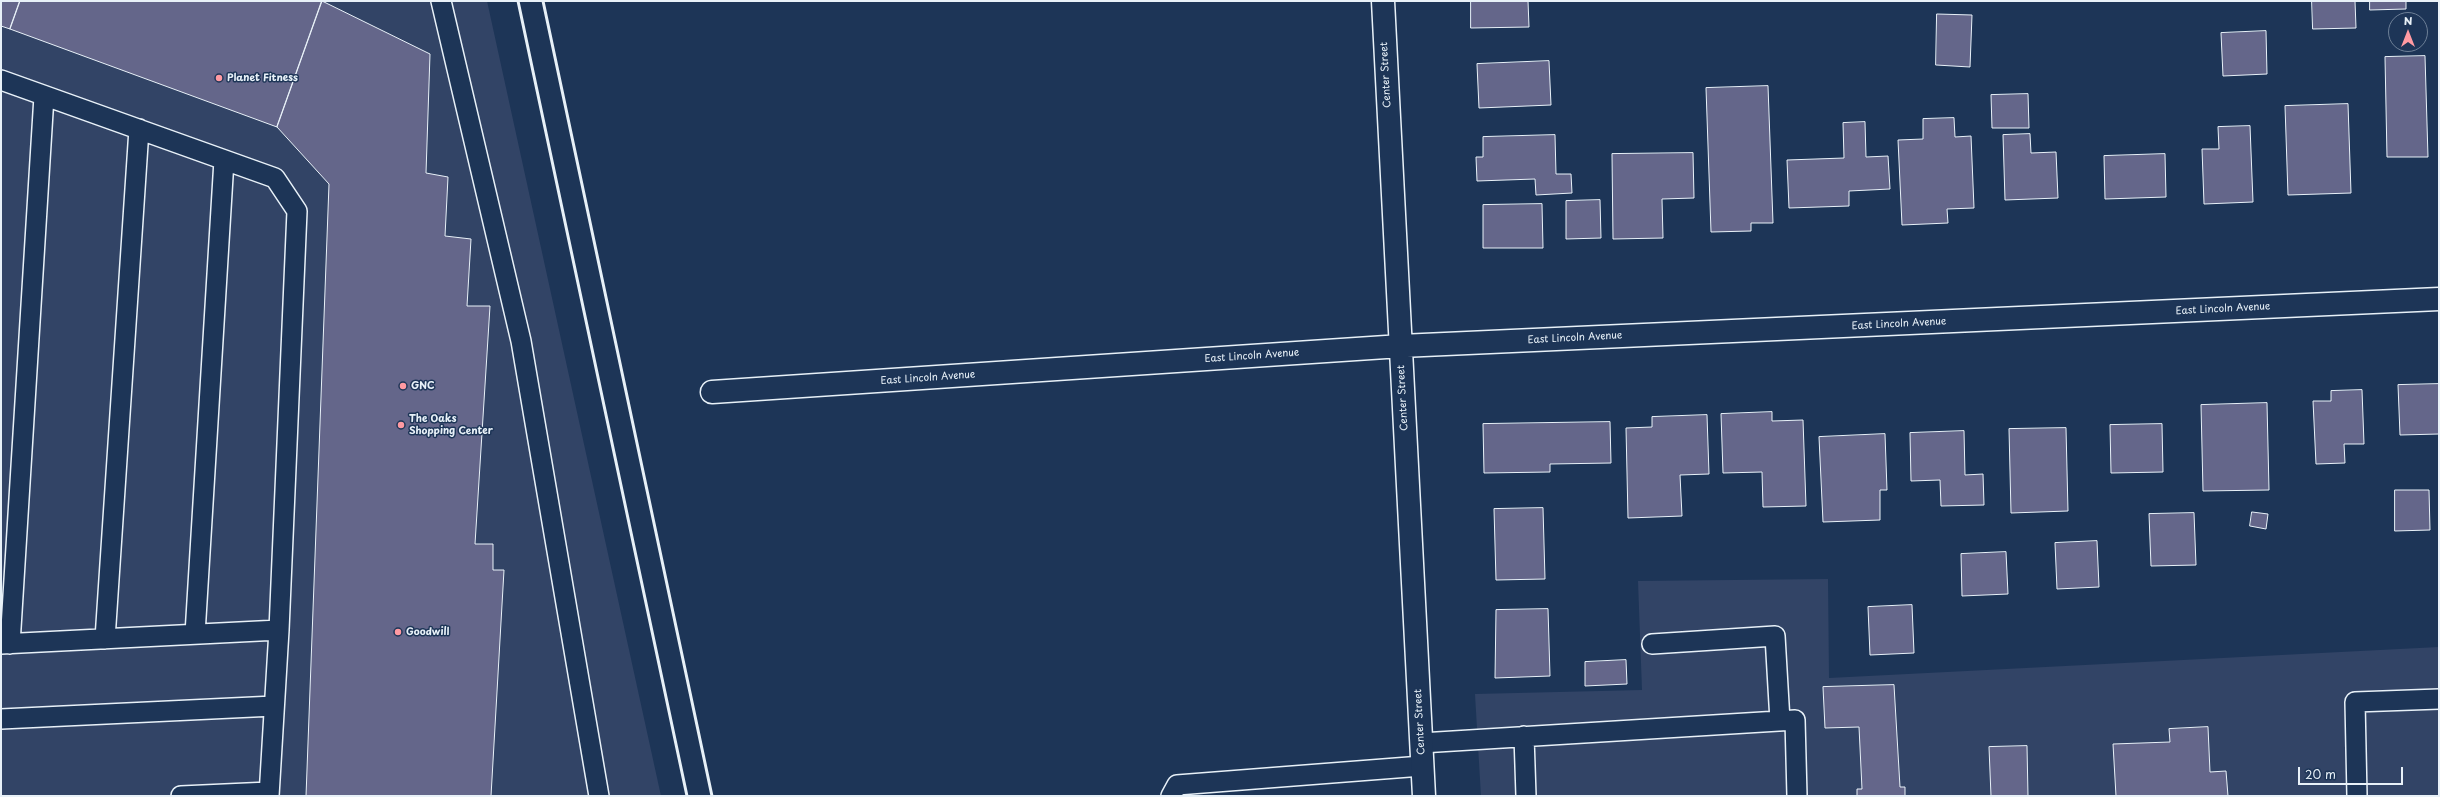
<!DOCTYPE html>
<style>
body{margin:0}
#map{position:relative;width:2440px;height:797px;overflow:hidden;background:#1d3557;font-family:"Playpen Sans",sans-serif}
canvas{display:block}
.frame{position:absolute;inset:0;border:2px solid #e8f1f8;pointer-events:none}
.north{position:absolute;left:2388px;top:12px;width:40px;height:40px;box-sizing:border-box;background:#1d3557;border:1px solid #6e8097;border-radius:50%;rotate:0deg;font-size:11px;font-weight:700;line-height:16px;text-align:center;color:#e8f1f8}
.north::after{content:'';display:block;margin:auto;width:14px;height:18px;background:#ff9aa2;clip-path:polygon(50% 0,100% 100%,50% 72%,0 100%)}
.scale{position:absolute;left:2298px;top:767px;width:105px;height:18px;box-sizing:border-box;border:2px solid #e8f1f8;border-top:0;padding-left:5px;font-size:12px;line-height:14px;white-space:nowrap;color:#e8f1f8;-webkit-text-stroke:3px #1d3557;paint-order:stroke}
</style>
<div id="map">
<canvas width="2440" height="797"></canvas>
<div class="frame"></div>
<div class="north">N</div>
<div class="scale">20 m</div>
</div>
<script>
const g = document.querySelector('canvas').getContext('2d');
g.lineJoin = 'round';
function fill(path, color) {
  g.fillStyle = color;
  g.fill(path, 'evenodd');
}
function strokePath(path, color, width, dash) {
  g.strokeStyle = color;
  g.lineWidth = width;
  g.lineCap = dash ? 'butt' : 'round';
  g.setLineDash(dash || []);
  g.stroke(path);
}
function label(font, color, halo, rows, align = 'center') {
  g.font = font + ' "Playpen Sans",sans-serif';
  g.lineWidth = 3;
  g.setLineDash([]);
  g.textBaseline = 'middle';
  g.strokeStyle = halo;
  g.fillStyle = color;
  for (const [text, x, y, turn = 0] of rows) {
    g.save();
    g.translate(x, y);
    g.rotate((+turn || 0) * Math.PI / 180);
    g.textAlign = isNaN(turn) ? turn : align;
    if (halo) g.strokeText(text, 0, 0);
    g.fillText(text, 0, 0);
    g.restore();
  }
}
fill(new Path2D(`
 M1,1h486l174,795h-660z
 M1828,579l1,99 610,-31v149h-958l-6,-102 167,-4 -4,-109z`), '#324466');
const building = new Path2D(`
 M1,1h19l-10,28 -9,-3z
 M20,1h302l-45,126 -267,-98z
 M322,1l108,53 -4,119 22,4 -3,59 26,3 -4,67h23l-15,238h18v26h11l-13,226h-185l23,-612 -52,-57z
 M1471,1h57l1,26 -58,1z
 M2312,1h43l1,27 -43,1z
 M2370,1h36v8l-36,1z
 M1937,14l35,1 -2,52 -34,-2z
 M2266,31l1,43 -44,2 -2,-43z
 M2425,56l3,101h-41l-2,-100z
 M1549,61l2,44 -72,3 -2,-44z
 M1768,86l5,137h-22v8l-40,1 -5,-144z
 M2028,94l1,34h-37l-1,-33z
 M2348,104l3,89 -63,2 -3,-89z
 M1954,118l1,19 16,-1 3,72 -27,1 1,14 -46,2 -4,-85 25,-1v-20z
 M1865,122l1,35 22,-1 2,33 -41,2v15l-60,2 -2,-48 57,-2 -1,-35z
 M2250,126l3,76 -49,2 -2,-55h17l-1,-22z
 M2030,134l1,19 25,-1 2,46 -53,2 -2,-65z
 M1555,135l1,39h15l1,19 -36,2 -1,-16 -58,2 -1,-24h7v-20z
 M1693,153l1,45 -32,1 1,39 -50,1 -1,-85z
 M2165,154l1,43 -61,2 -1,-43z
 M1600,200l1,38 -35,1v-38z
 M1542,204l1,44h-60v-43z
 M2439,384v50l-39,1 -2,-50z
 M2362,390l2,54h-20l1,19 -29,1 -3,-63h18v-10z
 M2267,403l2,87 -66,1 -2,-86z
 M1772,412v9l31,-1 3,86 -43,1 -1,-35 -39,1 -2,-59z
 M1707,415l2,59 -29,1 2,41 -54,2 -2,-90 26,-1v-10z
 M1610,422l1,41 -61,1v8l-66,1 -1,-49z
 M2162,424l1,48 -52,1 -1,-48z
 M2066,428l2,83 -57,2 -2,-84z
 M1964,431l1,44 18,-1 1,31 -43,1 -1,-26 -29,1 -1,-48z
 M1885,434l2,56h-7v30l-57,2 -4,-85z
 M2395,490h34l1,40 -35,1z
 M1543,508l2,71 -49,1 -2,-71z
 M2252,512l16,2 -2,15 -16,-3z
 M2194,513l2,52 -45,1 -2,-52z
 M2097,541l2,46 -42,2 -2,-46z
 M2006,552l2,42 -46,2 -1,-42z
 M1912,605l2,48 -44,2 -2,-48z
 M1548,609l2,67 -55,2 1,-68z
 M1626,660l1,24 -42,2v-24z
 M1894,685l6,102h5v9h-48v-7h5l-3,-62 -34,1 -2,-41z
 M2208,727l2,45 16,-1 2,25h-112l-3,-52 57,-2 -1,-13z
 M2027,746l1,50h-37l-2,-49z`);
fill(building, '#64668a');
strokePath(building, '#e8f1f8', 1);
const service = new Path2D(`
 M441,1l80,340 78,455
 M1,80l274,98 22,33 -18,419 -10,166
 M195,634l29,-474
 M105,639l34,-510
 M1,644l278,-14
 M10,644l34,-548
 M1652,644l123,-8 5,85
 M1,719l273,-13
 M1524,736l2,60
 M1421,743l374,-23 2,76
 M181,796l88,-4
 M1171,796l6,-11 245,-19
 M2357,796l-2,-94 84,-3`);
const minor = new Path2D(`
 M1383,1l41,795
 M712,392l689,-46 1038,-47`);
strokePath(service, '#e8f1f8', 22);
strokePath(minor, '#e8f1f8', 25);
strokePath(service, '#1d3557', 19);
strokePath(minor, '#1d3557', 22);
strokePath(new Path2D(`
 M518,1l169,795
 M543,1l169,795`), '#e8f1f8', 3);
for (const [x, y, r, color] of [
 [219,78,4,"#ff9aa2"],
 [403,386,4,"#ff9aa2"],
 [401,425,4,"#ff9aa2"],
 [398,632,4,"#ff9aa2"]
]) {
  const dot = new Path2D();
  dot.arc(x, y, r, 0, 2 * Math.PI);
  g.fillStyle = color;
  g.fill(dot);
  strokePath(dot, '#1d3557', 1.5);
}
label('10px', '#e8f1f8', '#1d3557', [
 ["Center Street",1386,75,-93],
 ["East Lincoln Avenue",2223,309,-3],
 ["East Lincoln Avenue",1899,324,-3],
 ["East Lincoln Avenue",1575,338,-3],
 ["East Lincoln Avenue",1252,356,-4],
 ["East Lincoln Avenue",928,378,-4],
 ["Center Street",1403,398,-93],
 ["Center Street",1420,722,-93]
]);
label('bold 10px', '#e8f1f8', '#1d3557', [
 ["Planet Fitness",227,78],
 ["GNC",411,386],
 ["The Oaks",409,419],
 ["Shopping Center",409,431],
 ["Goodwill",406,632]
], 'left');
</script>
